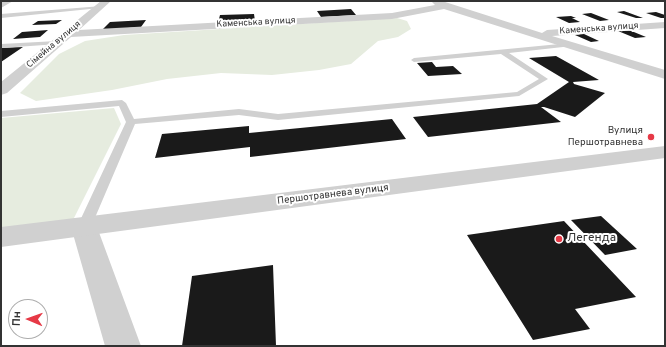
<!DOCTYPE html>
<meta charset="utf-8">
<style>
body{margin:0}
#map{position:relative;width:666px;height:347px;overflow:hidden;background:#fff;font-family:Overpass,sans-serif}
canvas{display:block}
.frame{position:absolute;inset:0;border:2px solid #333;pointer-events:none}
.north{position:absolute;left:8px;top:299px;width:40px;height:40px;box-sizing:border-box;background:#fff;border:1px solid #adadad;border-radius:50%;rotate:272deg;font-size:11px;font-weight:700;line-height:16px;text-align:center;color:#333}
.north::after{content:'';display:block;margin:auto;width:14px;height:18px;background:#e63946;clip-path:polygon(50% 0,100% 100%,50% 72%,0 100%)}
</style>
<div id="map">
<canvas width="666" height="347"></canvas>
<div class="frame"></div>
<div class="north">Пн</div>
</div>
<script>
const g = document.querySelector('canvas').getContext('2d');
g.lineJoin = 'round';
function fill(path, color) {
  g.fillStyle = color;
  g.fill(path, 'evenodd');
}
function strokePath(path, color, width, dash) {
  g.strokeStyle = color;
  g.lineWidth = width;
  g.lineCap = dash ? 'butt' : 'round';
  g.setLineDash(dash || []);
  g.stroke(path);
}
function label(font, color, halo, rows, align = 'center') {
  g.font = font + ' Overpass,sans-serif';
  g.lineWidth = 4;
  g.setLineDash([]);
  g.textBaseline = 'middle';
  g.strokeStyle = halo;
  g.fillStyle = color;
  for (const [text, x, y, turn = 0] of rows) {
    g.save();
    g.translate(x, y);
    g.rotate((+turn || 0) * Math.PI / 180);
    g.textAlign = isNaN(turn) ? turn : align;
    if (halo) g.strokeText(text, 0, 0);
    g.fillText(text, 0, 0);
    g.restore();
  }
}
fill(new Path2D(`
 M397,18l10,3 4,8 -13,8 -20,4 -27,23 -32,6 -47,5 -51,-2 -54,6 -55,11 -76,11 -16,-8 39,-39 26,-13 39,-6z
 M114,108l7,16 -48,96 -72,10v-112z`), '#e6ecdf');
fill(new Path2D(`
 M351,9l5,6 -35,2 -4,-6z
 M624,11l19,7h-7l-19,-6z
 M656,12l9,3v3h-4l-15,-5z
 M591,13l18,7 -9,1 -18,-7z
 M254,14l1,7 -37,2 2,-8z
 M571,16l5,2h-4l8,4 -11,1 -13,-6z
 M62,20l-6,4 -24,1 6,-4z
 M146,20l-5,7 -39,3 8,-8z
 M48,30l-8,7 -27,2 9,-7z
 M629,30l17,7 -11,1 -17,-7z
 M584,34l15,7 -8,1 -16,-7z
 M23,47l-22,15v-14z
 M556,56l43,24 -26,2 1,2 31,9 -30,24 -31,-10h-3l20,15 -133,15 -15,-20 124,-13 32,-22 -40,-24z
 M432,62l4,5 17,-1 9,8 -34,2 -11,-13z
 M392,119l14,20 -156,18v-10l-95,11 7,-24 87,-8v7z
 M601,216l36,33 -32,6 -34,-35z
 M564,221l72,76 -61,12 15,20 -57,11 -66,-105z
 M273,265l3,81h-94l10,-70z`), '#1a1a1a');
fill(new Path2D(`
 M102,6l-2,2 -99,10v-4z
 M57,41l2,1v2l-58,4v-4z
 M570,43l3,2 -1,1 -63,7 39,26 -29,17 -241,24 -39,-5 -104,9 -44,103 -2,3 -5,2 -5,-2 -2,-3 49,-105 -7,-16 -118,11v-6l121,-11 4,3 8,16 105,-10 39,5 239,-22 22,-13 -38,-25 -87,8 -3,-2 3,-2z`), '#d0d0d0');
fill(new Path2D(`
 M101,1h10l-32,29 313,-17 43,-8 -4,-4h11l100,32 5,-3 118,-8v6l-113,8 113,34v9l-221,-70 -52,10 -321,18 -64,56 -6,2v-13z
 M84,218l9,2 4,7 44,119h-36l-34,-119 4,-7z`), '#d0d0d0');
fill(new Path2D(`
 M1,1h12l-12,7z
 M665,146v12l-664,89v-20z`), '#d0d0d0');
for (const [x, y, r, color] of [
 [651,137,4,"#e63946"],
 [559,239,4,"#e63946"]
]) {
  const dot = new Path2D();
  dot.arc(x, y, r, 0, 2 * Math.PI);
  g.fillStyle = color;
  g.fill(dot);
  strokePath(dot, '#fff', 1.5);
}
label('9px', '#333', '#fff', [
 ["Каменська вулиця",256,23,-3],
 ["Каменська вулиця",599,29,-4],
 ["Сімейна вулиця",54,45,-40]
]);
label('10px', '#333', '#fff', [
 ["Вулиця",643,131],
 ["Першотравнева",643,143]
], 'right');
label('10px', '#333', '#fff', [
 ["Першотравнева вулиця",333,195,-7]
]);
label('12px', '#333', '#fff', [
 ["Легенда",567,239]
], 'left');
</script>
